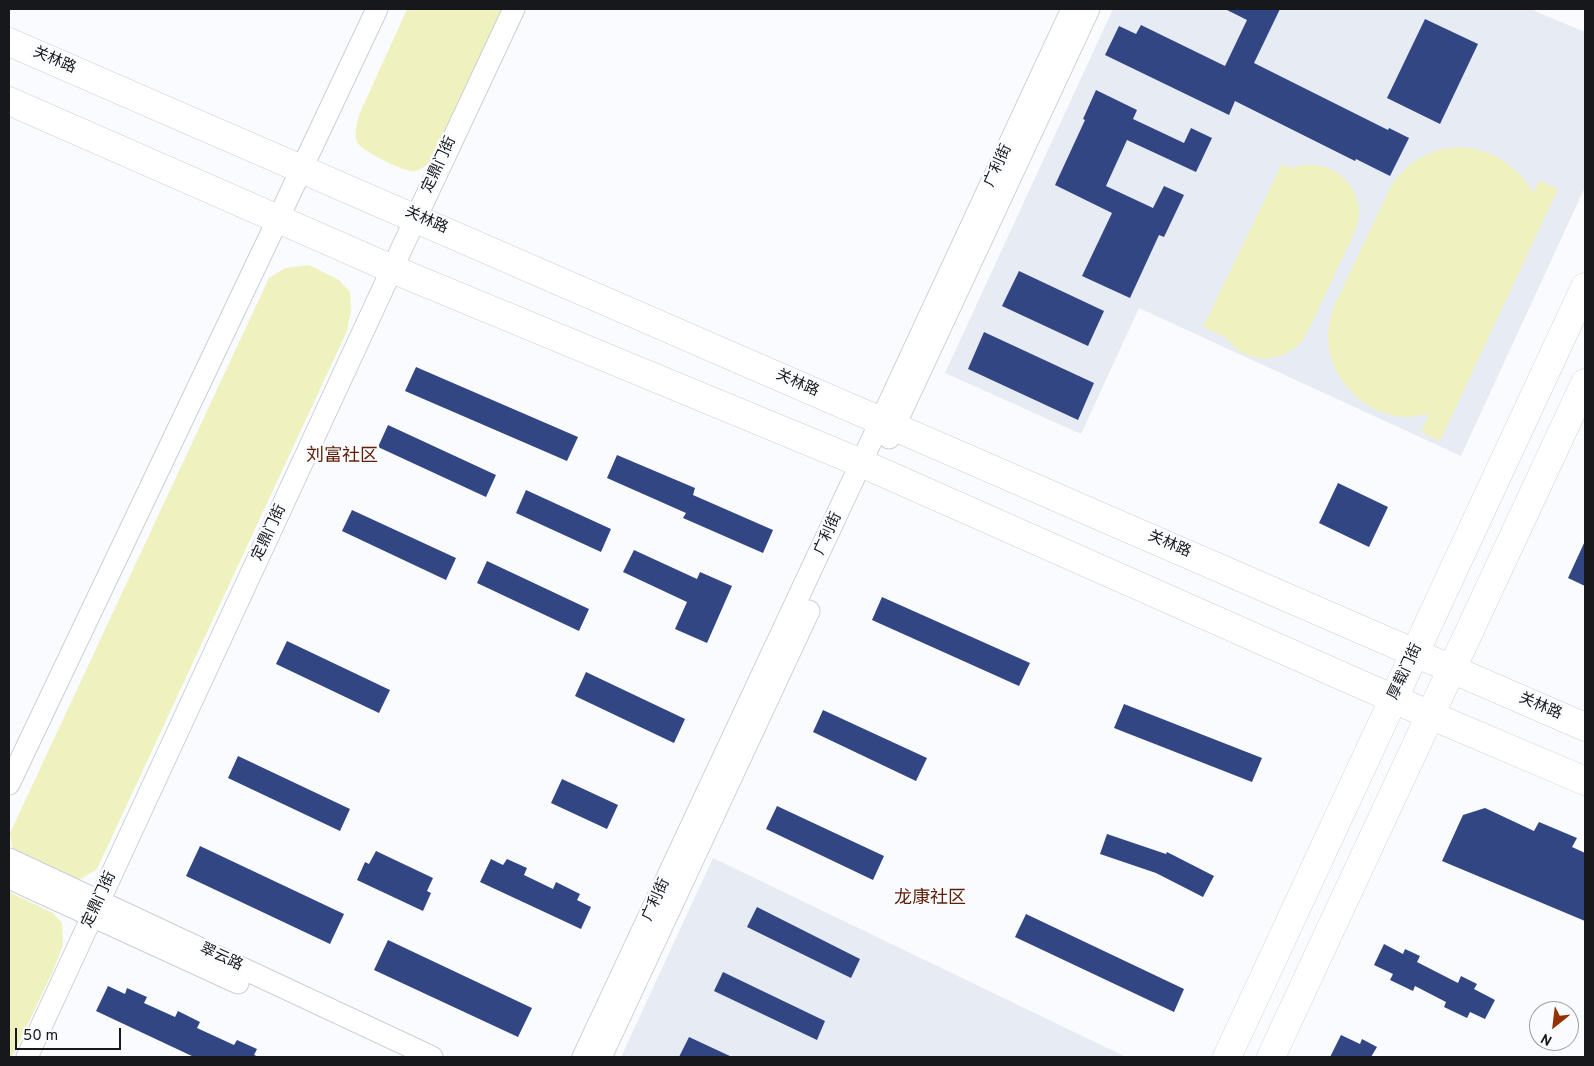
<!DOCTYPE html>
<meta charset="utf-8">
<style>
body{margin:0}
#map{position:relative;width:1594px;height:1066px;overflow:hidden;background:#fafbff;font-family:Overpass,sans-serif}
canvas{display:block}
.frame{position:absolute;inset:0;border:10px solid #16181b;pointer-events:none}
.north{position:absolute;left:1529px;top:1001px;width:50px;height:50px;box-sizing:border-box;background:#fafbff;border:1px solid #9fa0a4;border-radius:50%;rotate:209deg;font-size:14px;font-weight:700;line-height:20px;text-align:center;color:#16181b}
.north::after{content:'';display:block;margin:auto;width:18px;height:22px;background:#973104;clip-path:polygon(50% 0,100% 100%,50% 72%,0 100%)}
.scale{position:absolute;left:15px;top:1028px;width:106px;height:22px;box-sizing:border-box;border:2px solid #16181b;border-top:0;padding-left:6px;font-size:15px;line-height:18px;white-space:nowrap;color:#16181b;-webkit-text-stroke:4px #fafbff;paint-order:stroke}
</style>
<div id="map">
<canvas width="1594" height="1066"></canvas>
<div class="frame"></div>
<div class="north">N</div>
<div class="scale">50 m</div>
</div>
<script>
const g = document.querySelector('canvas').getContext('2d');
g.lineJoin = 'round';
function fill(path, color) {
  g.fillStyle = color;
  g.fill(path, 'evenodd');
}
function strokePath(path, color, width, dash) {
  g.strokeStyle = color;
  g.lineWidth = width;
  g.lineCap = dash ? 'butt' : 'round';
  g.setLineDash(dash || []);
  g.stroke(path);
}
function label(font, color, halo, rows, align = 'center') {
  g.font = font + ' Overpass,"Noto Sans SC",sans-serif';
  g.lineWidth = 5;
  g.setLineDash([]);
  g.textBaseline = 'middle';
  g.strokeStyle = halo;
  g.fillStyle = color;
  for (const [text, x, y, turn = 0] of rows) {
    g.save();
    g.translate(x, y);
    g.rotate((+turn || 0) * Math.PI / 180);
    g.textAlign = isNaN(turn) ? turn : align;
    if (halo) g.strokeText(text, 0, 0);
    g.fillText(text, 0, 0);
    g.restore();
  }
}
fill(new Path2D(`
 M1113,9h417l55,23v155l-124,269 -322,-148 -58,126 -136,-61z
 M713,858l413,199h-505z`), '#e7ebf4');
fill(new Path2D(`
 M407,9h96l-67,145c-6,7 -11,15 -21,17 -10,2 -54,-20 -58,-29 -3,-9 0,-19 2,-27z
 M1461,147c32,3 56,18 72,46l6,-13 19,9 -118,252 -19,-9 8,-18c-7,1 -15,3 -23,3 -43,-1 -80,-41 -78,-85 1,-9 3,-17 6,-26l58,-122c19,-25 38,-35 69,-37z
 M1282,164c15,7 11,1 26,1 27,-2 52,21 51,49 0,5 -2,10 -3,15l-47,100c-3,4 -5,9 -8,13 -13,16 -38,21 -56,12 -8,-3 -12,-9 -18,-15 -6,-5 -17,-8 -24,-12z
 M309,265l30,15 11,12 1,18 -4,21 -250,538 -16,10 -16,1 -46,-21 -7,-12 -2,-14 259,-555 16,-10z
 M9,892l44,21 9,10 1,22 -10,26 -41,86h-3z`), '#eff2bf');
fill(new Path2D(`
 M1225,9h55l-26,54 134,67 1,-2 20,10 -19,38 -34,-17 -1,2 -120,-60 -6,14 -124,-60 14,-29 17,8 5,-9 84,41 22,-46z
 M1425,19l53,25 -38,80 -53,-26z
 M1096,90l41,20 -4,9 51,24 7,-15 21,10 -16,34 -69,-32 -21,46 47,22 11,-22 20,9 -20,42 -5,-2 -29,63 -48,-22 30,-63 -57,-28 30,-65 -2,-1z
 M1019,271l85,40 -16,35 -86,-40z
 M984,332l110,51 -16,37 -110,-51z
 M416,367l162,70 -11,24 -162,-70z
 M388,425l108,50 -10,22 -108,-50z
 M617,455l78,33 -2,7 80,35 -10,23 -80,-35 3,-5 -79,-35z
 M1338,483l50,24 -19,40 -50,-24z
 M526,490l85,39 -10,23 -85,-39z
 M352,510l104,48 -10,22 -104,-49z
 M1585,541v45l-17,-8z
 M634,550l63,29 3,-7 32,14 -25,57 -32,-14 12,-27 -64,-30z
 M487,561l102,48 -10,22 -102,-48z
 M882,597l148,66 -11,23 -147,-66z
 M287,641l103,49 -11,23 -103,-49z
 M586,672l99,47 -11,24 -99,-47z
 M1124,704l138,54 -10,24 -138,-54z
 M823,710l104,48 -11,23 -103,-49z
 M238,756l112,53 -10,22 -112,-53z
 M562,779l56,26 -11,24 -56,-26z
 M777,806l107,50 -11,24 -107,-51z
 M1485,808l49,23 5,-9 38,16 -5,9 13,6v68l-143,-60 21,-46z
 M1107,834l59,20 1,-2 47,24 -11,21 -47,-24 -56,-19z
 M200,846l144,68 -14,30 -144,-68z
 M376,851l57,27 -6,13 4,2 -8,18 -66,-31 8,-18 4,2z
 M491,859l12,6 4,-6 20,9 -3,7 29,14 3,-7 24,12 -3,6 14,7 -10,22 -101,-47z
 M757,907l103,52 -9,19 -104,-51z
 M1026,914l158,75 -10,23 -159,-75z
 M388,940l144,68 -14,29 -144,-67z
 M1384,944l19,10 2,-5 15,7 -3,6 41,21 3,-7 16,8 -3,5 21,11 -10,19 -15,-7 -3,6 -23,-11 2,-5 -31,-16 -2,5 -23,-11 3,-6 -19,-9z
 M723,972l102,49 -8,19 -103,-49z
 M108,986l17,8 2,-6 20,9 -3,6 31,14 3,-6 22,11 -3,6 37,17 3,-5 20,9 -3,6 5,2h-65l-98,-46z
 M1341,1035l19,9 2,-5 15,8 -6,10h-41z
 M689,1037l43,20h-53z`), '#324684');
const minor = new Path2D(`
 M889,438l200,-429
 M9,784l269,-565 99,-210
 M9,859l423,198
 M9,878l229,105
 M27,1057l365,-788 122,-260
 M583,1057l278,-594 211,-454
 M601,1057l208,-446`);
const major = new Path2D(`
 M9,42c527,225 1051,457 1576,685
 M9,101l383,168 469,194 569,252 155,66
 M1227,1057l358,-770
 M1271,1057l314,-674`);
strokePath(minor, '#cbcfd7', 23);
strokePath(major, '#cbcfd7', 29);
strokePath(minor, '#fff', 21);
strokePath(major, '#fff', 28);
label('15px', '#16181b', '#fafbff', [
 ["关林路",54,61,23],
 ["定鼎门街",440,165,-65],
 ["广利街",999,166,-65],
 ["关林路",426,221,24],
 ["关林路",797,384,24],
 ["定鼎门街",270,533,-65],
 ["广利街",829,534,-65],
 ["关林路",1169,545,23],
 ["厚载门街",1406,672,-65],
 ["关林路",1540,707,23],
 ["定鼎门街",100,900,-65],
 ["广利街",657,900,-65],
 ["翠云路",221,958,25]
]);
label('18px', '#5e1d04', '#fafbff', [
 ["刘富社区",342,457],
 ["龙康社区",930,899]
]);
</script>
